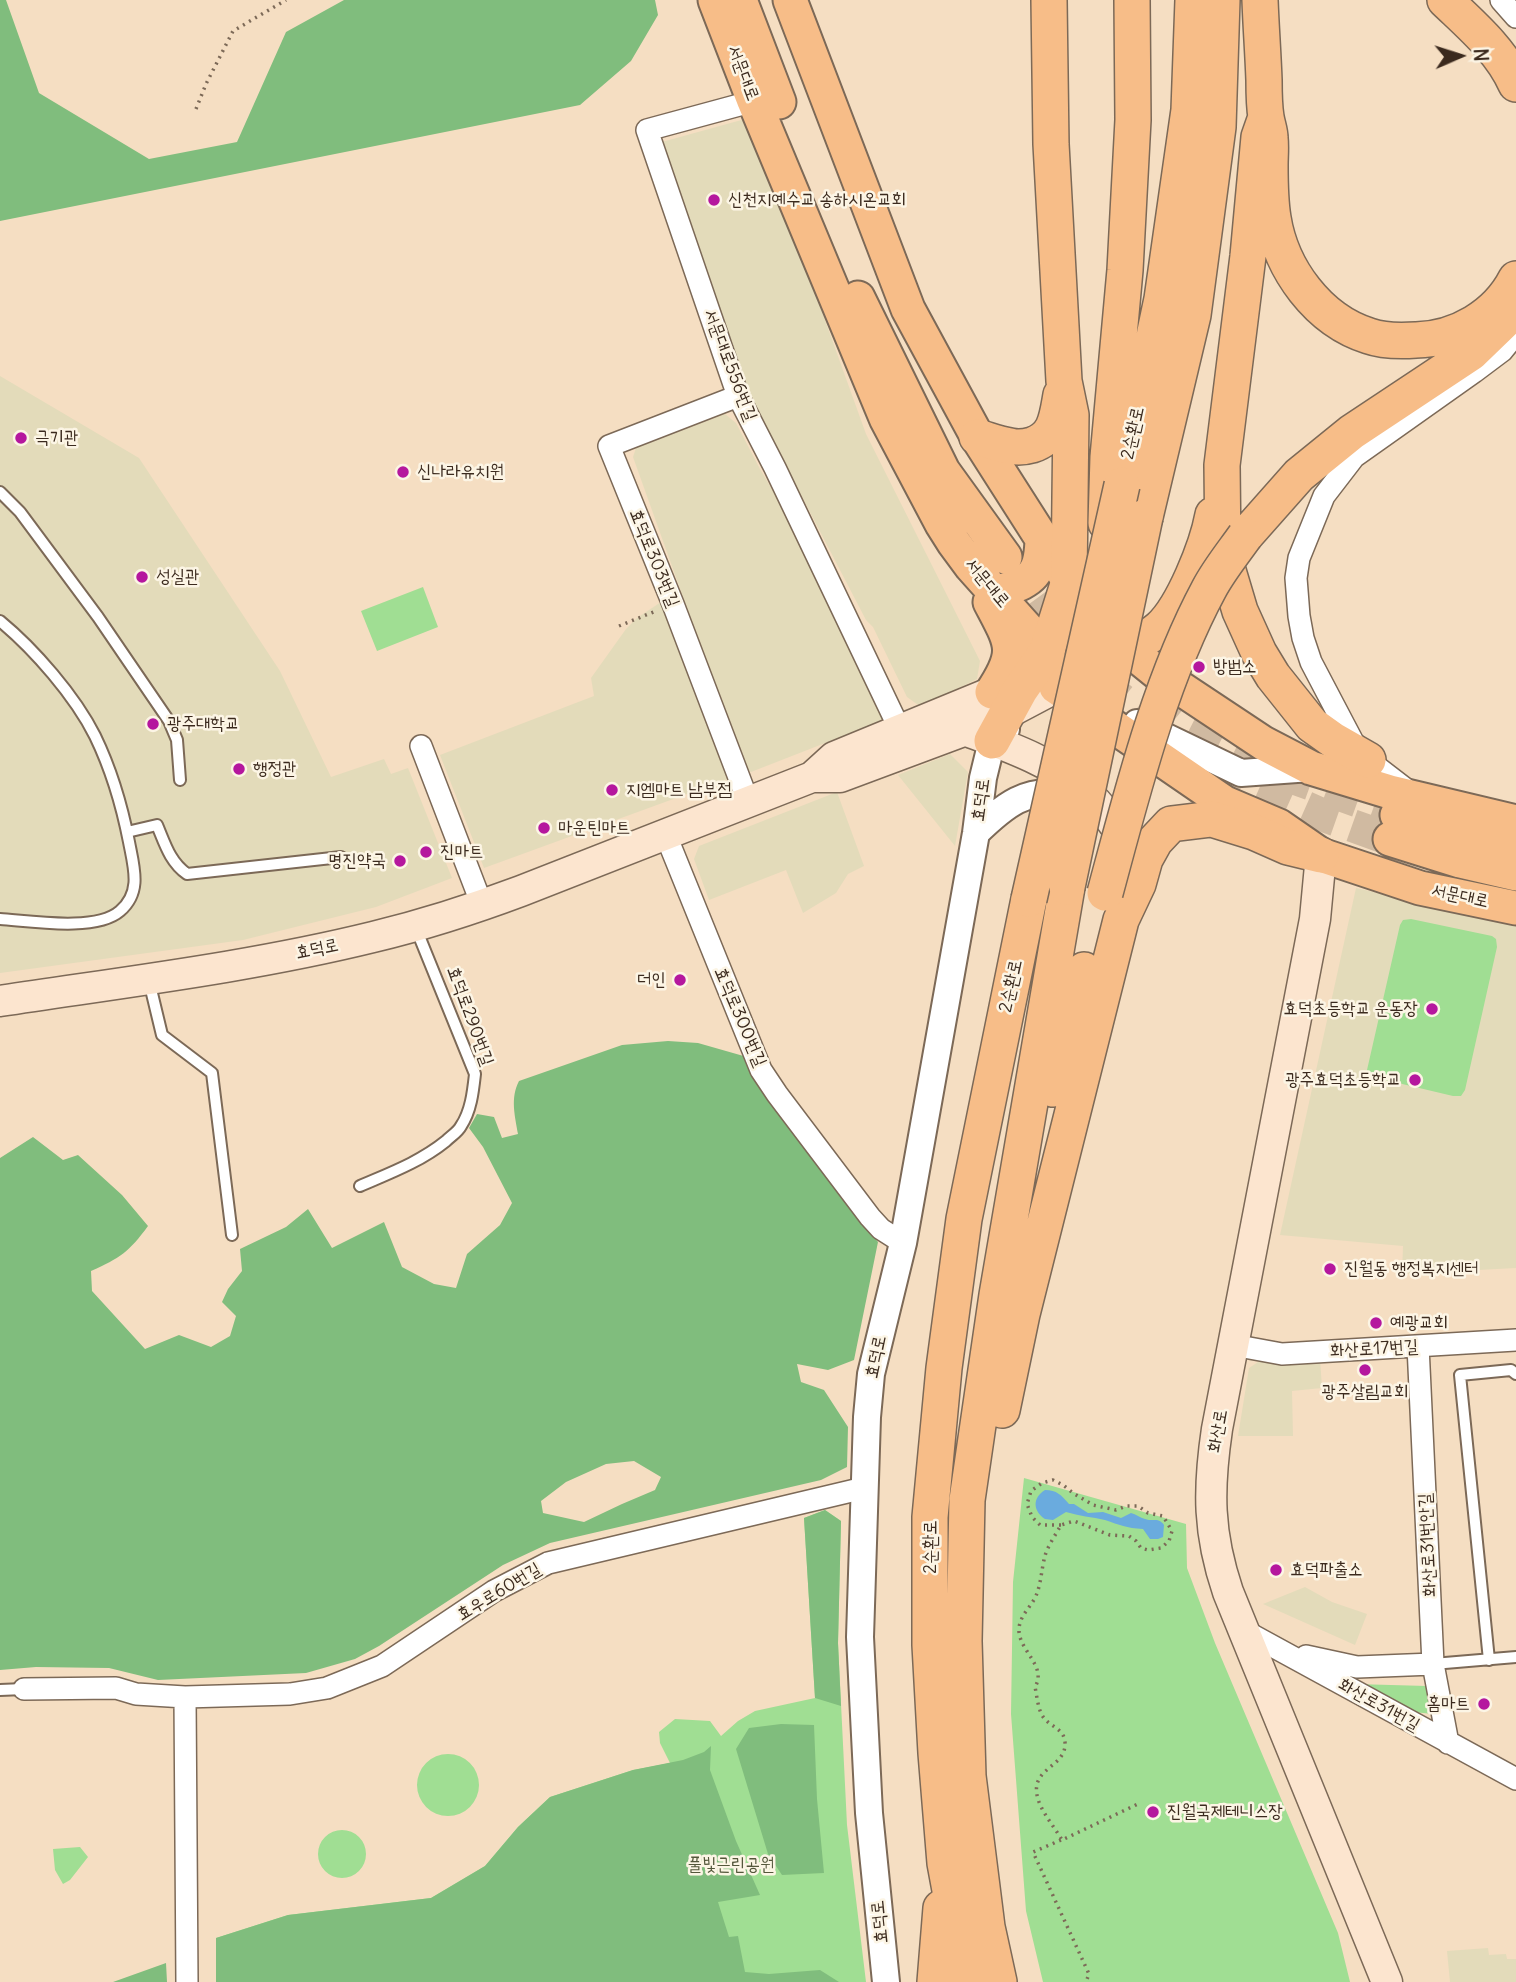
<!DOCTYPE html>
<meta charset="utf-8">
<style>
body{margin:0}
#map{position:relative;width:1516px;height:1982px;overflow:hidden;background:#f5dec2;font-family:Delius,sans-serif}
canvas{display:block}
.north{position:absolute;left:1425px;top:21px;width:70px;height:70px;-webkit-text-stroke:5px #fcf5e5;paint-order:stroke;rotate:87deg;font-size:19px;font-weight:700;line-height:28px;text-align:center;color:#3b2a1e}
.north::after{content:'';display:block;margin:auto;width:24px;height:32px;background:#3b2a1e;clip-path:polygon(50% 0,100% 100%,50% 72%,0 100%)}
</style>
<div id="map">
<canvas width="1516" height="1982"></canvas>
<div class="north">N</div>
</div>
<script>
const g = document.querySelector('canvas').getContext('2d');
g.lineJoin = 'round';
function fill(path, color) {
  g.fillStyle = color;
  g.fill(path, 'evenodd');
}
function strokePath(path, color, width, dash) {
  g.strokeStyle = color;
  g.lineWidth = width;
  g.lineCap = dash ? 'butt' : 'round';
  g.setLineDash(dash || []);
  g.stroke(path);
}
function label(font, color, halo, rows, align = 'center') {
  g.font = font + ' Delius,"Poor Story",sans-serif';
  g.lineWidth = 5;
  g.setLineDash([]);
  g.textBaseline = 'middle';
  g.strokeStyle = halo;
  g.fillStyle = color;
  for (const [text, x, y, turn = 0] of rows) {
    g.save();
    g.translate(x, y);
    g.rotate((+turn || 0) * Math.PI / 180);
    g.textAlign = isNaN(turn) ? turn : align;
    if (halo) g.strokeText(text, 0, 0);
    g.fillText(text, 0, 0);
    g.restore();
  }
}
fill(new Path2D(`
 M745,119l67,165 54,150 114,227 -3,18 -56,28 -14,-10 -34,-70 -7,-7 -117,-225 -87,-253z
 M0,376l139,82 141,213 51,106 53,-18 7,15 17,-6 44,110 -76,29 -133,33 -243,33z
 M725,414l11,9 24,46 38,64 86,187 -133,52 -8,-7 -110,-308 3,-9z
 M664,600l67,178 -247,90 -44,-113 154,-59 -3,-18 35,-49 11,-11z
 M950,754l18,18 -13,74 -57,-71z
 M837,792l27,74 -16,8 -12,19 -33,20 -17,-43 -77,30 -15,-41 5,-13z
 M1356,888l160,36v344l-114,6 1,-28 -123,-11z
 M1264,1358h56l2,30 -30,3 1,45h-55l11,-68z
 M1305,1587l27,15 35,12 -12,31 -92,-41z
 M1488,1948l1,7 17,-1 1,5h9v23h-66l-3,-31z`), '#e3dbba');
fill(new Path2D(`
 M423,587l15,40 -61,24 -16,-40z
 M1411,919l81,17 4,3 1,8 -32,143 -4,6h-8l-76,-18 -6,-2 -4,-6 33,-145 3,-5z
 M1024,1478l162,46 1,44 28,75 123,290 12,49h-307l-17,-71 -15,-197 2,-132z
 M825,1510l16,11 -3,122 9,182 19,157h-650v-44l72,-23 143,-17 54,-32 33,-39 32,-30 83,-27 37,-7 -10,-20 -1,-11 16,-13 35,2 11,15 17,-15 17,-10 60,-13 -11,-180z
 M1355,1684l72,2 5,28 -18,-2z
 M417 1785a31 31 0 1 1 62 0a31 31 0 1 1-62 0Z
 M318 1854a24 24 0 1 1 48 0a24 24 0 1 1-48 0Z
 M80,1847l8,10 -18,23 -7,4 -8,-14 -2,-21z`), '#a0de93');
fill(new Path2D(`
 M0,0h6l33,93 110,66 88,-17 49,-110 58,-32h311l3,15 -27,46 -51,44 -580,116z
 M668,1041l30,2 49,14 14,33 117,152 -24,118 -26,10 -31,-6 4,18 23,8 24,37 -1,40 -26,13 -271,63 -47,22 -124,81 -24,13 -49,14 -148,7 -49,-12 -73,-1 -36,3v-512l33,-21 30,23 15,-5 44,40 26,31c-19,26 -28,32 -57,45l1,20 53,58 34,-14 32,12 19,-11 6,-20 -14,-14 6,-13 14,-18 -2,-22 46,-22 22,-18 24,39 52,-26 18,45 32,17 22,4 11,-34 33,-29 12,-22 -29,-56 -14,-19 8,-14 17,3 8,21 16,-4c-3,-18 -8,-36 1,-53l103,-36zM634,1461l27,16 -6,13 -33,14 -38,18 -41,-9 -2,-12 25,-19 40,-18z
 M825,1510l16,11 -3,122 3,63 -26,-8 -11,-180z
 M781,1724l33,1 3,74 7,74 -42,2 -14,-21 -32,-105 13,-21z
 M711,1746l-1,24 26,71 24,54 -42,7 11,35 9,-1 7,36 24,2 51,-4 19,12h-623v-44l72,-23 143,-17 54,-32 33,-39 32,-30 83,-27 50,-10 21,-8z
 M166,1963l1,19h-54z`), '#80bd7d');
fill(new Path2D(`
 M1045,1490c12,0 16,5 24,14h5l14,9 15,-1 18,6 10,-5c5,1 9,5 14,6 8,3 13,-2 19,6l-1,12 -5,2h-8l-7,-10c-17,-1 -23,-4 -38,-9 -13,-3 -26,-4 -39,-8l-13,8 -8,-1c-12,-8 -13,-21 0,-29z`), '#6aabde');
strokePath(new Path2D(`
 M1006,559l61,83 38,44 64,52
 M1152,695l34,28 108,55 103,37
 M1214,767l111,49 65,23`), '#d0baa1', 33, [33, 17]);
const service = new Path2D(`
 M0,492l20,20 78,105 71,104 8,19 3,40
 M0,621c34,28 75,75 95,115 16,33 27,70 34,106 5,26 13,50 -9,69 -24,21 -90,10 -120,8
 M127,832l30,-7c8,19 13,37 30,49l154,-17
 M149,981l13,54 50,38 20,162
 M360,1186c30,-13 60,-24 86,-45 5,-5 12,-9 15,-15 10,-15 12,-34 14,-52l-60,-148
 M1489,1660l-29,-285 51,-5 5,4
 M1433,1664l83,-7
 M0,1690l24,-1`);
const minor = new Path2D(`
 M1501,0l15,17
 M754,101l-107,29 91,266 37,72 125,262
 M738,396l-129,50 64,158 75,197
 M421,746l61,159
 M1407,790l-39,-30 -15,-18 -42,-80 -8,-24 -4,-22 -3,-38 3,-20 25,-62 30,-39 120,-85 28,-21 14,-17
 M665,833l96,237 16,24 93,123 11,12 22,14
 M1233,1345l49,9 234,-14
 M1418,1346l15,318 15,79
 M1243,1630l273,149
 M1306,1656l51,11 76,-3
 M24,1689l92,-1 20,6 49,3 105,-3 37,-6 55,-22 112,-75 54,-28 316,-75
 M185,1697l2,285`);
const tertiary = new Path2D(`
 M1137,723l104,50 70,-5
 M976,833c28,-27 50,-47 92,-38
 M886,1982l-17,-169 -9,-176 7,-220 4,-43 32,-131 73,-410 7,-55 9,-37 14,-12`);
const secondary = new Path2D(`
 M970,732c36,14 77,28 108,53 21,16 35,38 50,59v3
 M812,777l22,-20 158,-65 23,-2
 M1321,855l-6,64 -98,510c-9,61 -9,104 11,163l159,390
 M0,1001c125,-19 251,-34 373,-64 50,-12 100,-28 148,-46l291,-114h28l126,-47 42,-17 70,-37`);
const primary = new Path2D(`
 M715,0l39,101 132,317 56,106 12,19 17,23 76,85 9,36 169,116 54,23 42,29 99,33 96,20
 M740,0l39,102
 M790,0l118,309 71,131 90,141 9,11
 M858,298l85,173 62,86
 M995,594c34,-14 46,-14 47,-55
 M990,602c22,42 29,49 2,90
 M1111,630l17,19 31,25 104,69 48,25 79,24 126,30
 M1397,815l119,34
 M1390,839l70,22 56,13`);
const trunk = new Path2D(`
 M1260,0c1,27 3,53 4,80 0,12 0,25 2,37 1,7 4,14 4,21 1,9 0,18 0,27 0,17 0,35 3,53 8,51 45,102 96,118 14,5 32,5 47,4 41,-1 81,-24 100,-61
 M1445,0c26,25 56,50 71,84
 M1266,117l-7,20 -11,119 -26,209 1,89 17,57 19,42 14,23 39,49 21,15 35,20
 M977,437c11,3 22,7 33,9 8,2 15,1 22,-1 24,-8 25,-28 29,-50
 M1127,463l35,-164 27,-189 4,-110
 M1145,517l48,-202 25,-188 4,-127
 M1106,523l2,-66 17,-187 8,-150 -1,-120
 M1245,536l54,-61 53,-43 119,-79 34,-33
 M1128,649c10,-6 23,-13 32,-21 23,-21 47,-81 53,-113
 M992,741l28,-51 27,-39 22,-70 2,-166 -7,-34 -13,-237 -2,-144
 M1053,1089l31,-119
 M1002,1410l20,-96 99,-394 17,-36 7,-25 10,-18 16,-17 41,-5 42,13 34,15 33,8
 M935,1982l6,-74
 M967,1982l-22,-119 -9,-110 -6,-108v-128l14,-149 20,-149 65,-320
 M999,1982l-12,-55 -19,-151 -4,-135 3,-141 30,-205 70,-408`);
strokePath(service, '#7c6957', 14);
strokePath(minor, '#7c6957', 24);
strokePath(tertiary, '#7c6957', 30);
strokePath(secondary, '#7c6957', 33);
strokePath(primary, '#7c6957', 37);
strokePath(trunk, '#7c6957', 38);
strokePath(new Path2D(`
 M196,109l10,-25 27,-53 53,-31
 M619,626l37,-15
 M1061,1525h-21l-8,-8 -5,-13 4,-13 11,-8 11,-3 10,5 10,8 20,12 23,5 10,-4h12l10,7 15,3 9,15 -3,10 -8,7 -13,2 -7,-2 -5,-7 -7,-5 -19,-1 -36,-14 -13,4c-6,11 -15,23 -17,35 -3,13 -3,25 -9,38 -6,11 -17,20 -16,34 2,20 28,35 16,55 2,9 3,24 9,31 7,9 20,11 21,24 2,27 -39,25 -26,60 5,13 16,26 23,38l78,-37
 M1061,1840l-28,12 56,122 -3,8`), '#7c6957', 3.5, [2, 5]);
strokePath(service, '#fff', 10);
strokePath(minor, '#fff', 21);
strokePath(tertiary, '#fff', 26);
strokePath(secondary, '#fce5cf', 30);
strokePath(primary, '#f7bd88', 33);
strokePath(trunk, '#f7bd88', 35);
const trunkBridge = new Path2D(`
 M1067,887l78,-370
 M1105,893c27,-100 55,-213 104,-304 10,-19 24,-36 36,-53
 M1029,899l93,-414`);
strokePath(trunkBridge, '#7c6957', 38, []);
strokePath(trunkBridge, '#f7bd88', 35);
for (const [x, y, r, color] of [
 [714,200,7,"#b5179e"],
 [21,438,7,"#b5179e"],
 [403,472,7,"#b5179e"],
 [142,577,7,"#b5179e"],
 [1199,667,7,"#b5179e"],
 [153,724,7,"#b5179e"],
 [239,769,7,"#b5179e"],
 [612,790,7,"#b5179e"],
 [544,828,7,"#b5179e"],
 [426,852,7,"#b5179e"],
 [400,861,7,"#b5179e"],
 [680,980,7,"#b5179e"],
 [1432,1009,7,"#b5179e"],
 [1415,1080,7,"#b5179e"],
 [1330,1269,7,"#b5179e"],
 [1376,1323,7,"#b5179e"],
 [1365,1370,7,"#b5179e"],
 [1276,1570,7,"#b5179e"],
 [1484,1704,7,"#b5179e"],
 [1153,1812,7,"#b5179e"]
]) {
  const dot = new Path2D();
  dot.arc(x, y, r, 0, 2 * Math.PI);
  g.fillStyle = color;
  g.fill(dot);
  strokePath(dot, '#fcf5e5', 2.5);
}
label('18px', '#3b2a1e', '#fcf5e5', [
 ["서문대로",743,73,69],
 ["서문대로556번길",730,365,69],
 ["2순환로",1133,433,-78],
 ["효덕로303번길",654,558,68],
 ["서문대로",987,583,50],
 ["효덕로",981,800,-82],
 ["서문대로",1460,896,12],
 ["효덕로",317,949,-11],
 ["2순환로",1011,986,-78],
 ["효덕로290번길",470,1016,70],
 ["효덕로300번길",740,1017,67],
 ["화산로17번길",1374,1349,-3],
 ["효덕로",876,1357,-78],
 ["화산로",1218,1431,-80],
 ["화산로31번안길",1428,1545,-93],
 ["2순환로",931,1547,-90],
 ["효우로60번길",499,1592,-31],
 ["화산로31번길",1379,1705,29],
 ["효덕로",880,1922,-96]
]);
label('18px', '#3b2a1e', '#fcf5e5', [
 ["신천지예수교 송하시온교회",728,200],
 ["극기관",35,438],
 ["신나라유치원",417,472],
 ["성실관",156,577],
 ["방범소",1213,667],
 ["광주대학교",167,724],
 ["행정관",253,769],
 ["지엠마트 남부점",626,790],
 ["마운틴마트",558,828],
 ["진마트",440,852],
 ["명진약국",386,861,"right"],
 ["더인",666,980,"right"],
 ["효덕초등학교 운동장",1418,1009,"right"],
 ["광주효덕초등학교",1401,1080,"right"],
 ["진월동 행정복지센터",1344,1269],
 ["예광교회",1390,1323],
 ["광주살림교회",1365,1392,"center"],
 ["효덕파출소",1290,1570],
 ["홈마트",1470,1704,"right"],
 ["진월국제테니스장",1167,1812]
], 'left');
label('18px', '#54573b', '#fcf5e5', [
 ["풀빛근린공원",731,1865]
]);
</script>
